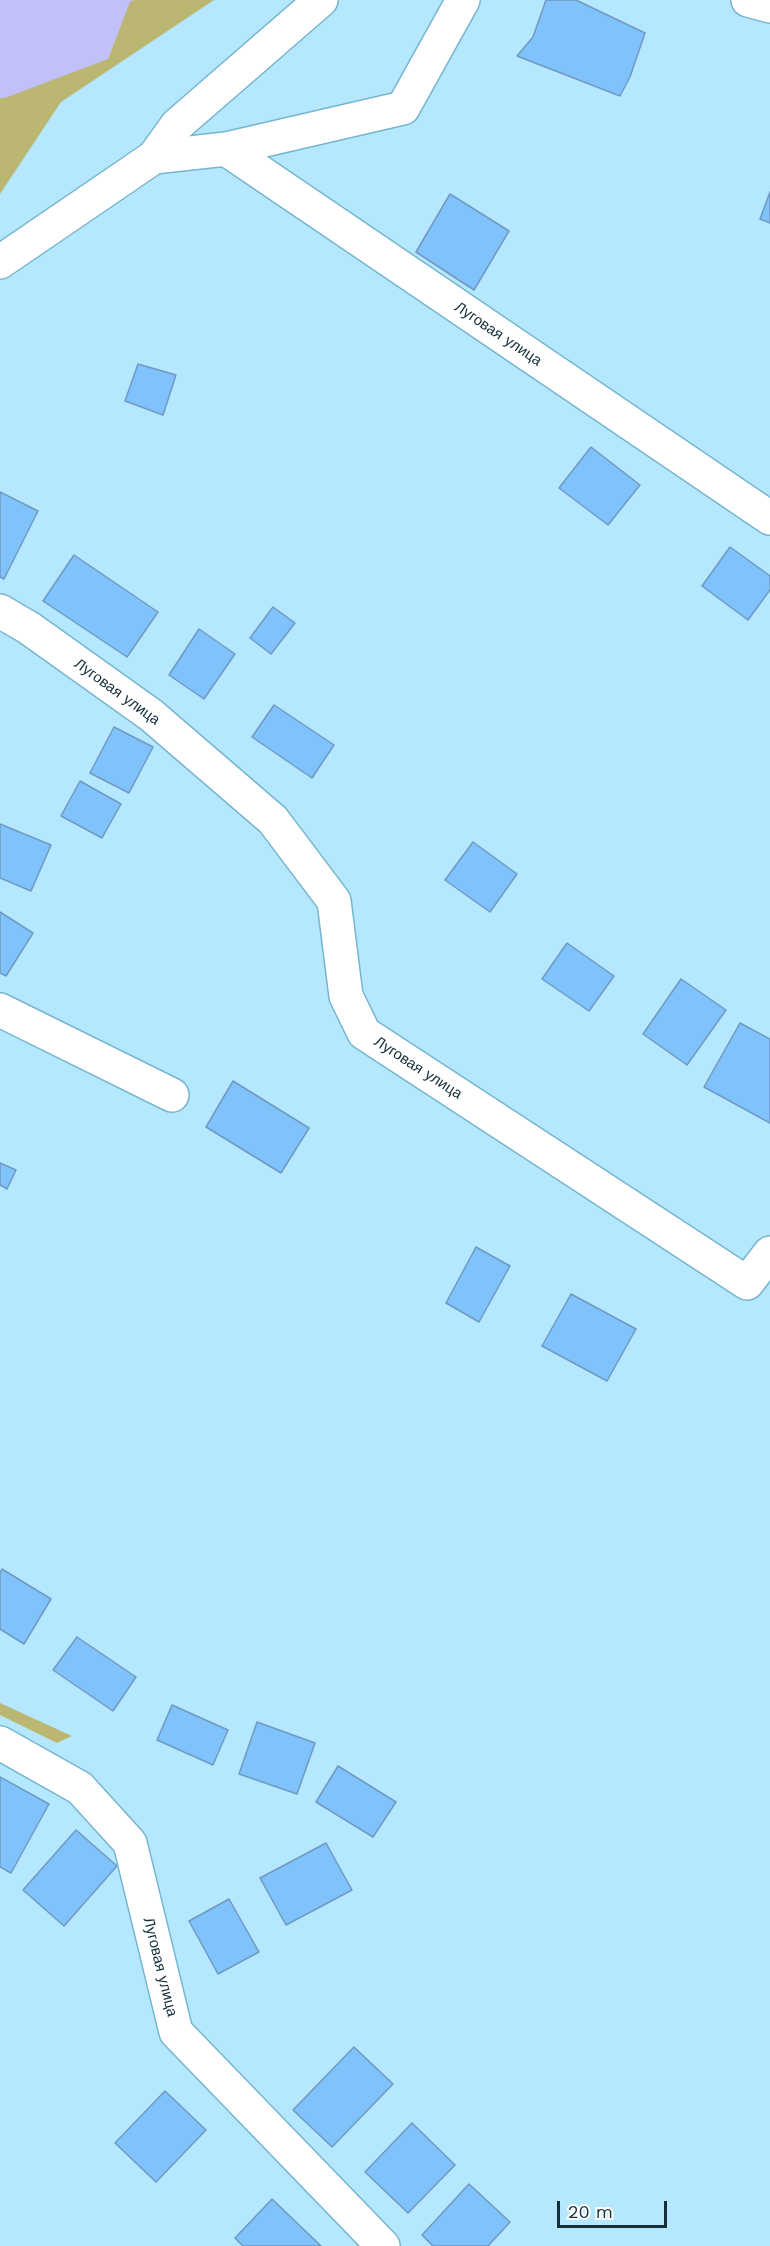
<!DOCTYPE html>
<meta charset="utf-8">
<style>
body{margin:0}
#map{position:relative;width:770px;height:2246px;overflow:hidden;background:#b5e8fe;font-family:"Work Sans",sans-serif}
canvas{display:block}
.scale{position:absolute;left:557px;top:2201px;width:110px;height:27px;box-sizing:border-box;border:3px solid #142f39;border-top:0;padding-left:8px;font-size:18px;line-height:21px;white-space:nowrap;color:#142f39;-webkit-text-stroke:4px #fff;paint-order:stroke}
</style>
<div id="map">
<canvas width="770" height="2246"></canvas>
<div class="scale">20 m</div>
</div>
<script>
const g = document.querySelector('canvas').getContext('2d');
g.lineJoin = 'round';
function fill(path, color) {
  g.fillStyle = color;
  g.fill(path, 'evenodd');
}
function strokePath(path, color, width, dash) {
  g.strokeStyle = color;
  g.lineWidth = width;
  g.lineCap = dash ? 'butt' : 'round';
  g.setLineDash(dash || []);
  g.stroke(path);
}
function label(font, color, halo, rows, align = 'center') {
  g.font = font + ' "Work Sans",sans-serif';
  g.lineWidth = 4.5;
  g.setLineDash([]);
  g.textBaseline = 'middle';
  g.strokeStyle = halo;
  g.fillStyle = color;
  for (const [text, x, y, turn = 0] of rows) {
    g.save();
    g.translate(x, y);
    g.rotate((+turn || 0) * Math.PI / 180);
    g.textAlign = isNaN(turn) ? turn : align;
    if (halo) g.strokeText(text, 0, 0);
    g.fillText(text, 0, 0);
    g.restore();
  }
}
fill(new Path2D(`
 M0,0h214l-153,102 -61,92z
 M0,1703l72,33 -15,7 -57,-28z`), '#bbb772');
fill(new Path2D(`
 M0,0h134l-4,2 -22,57 -103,39h-5z`), '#c1c0f9');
const building = new Path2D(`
 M546,0h30l69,33 -15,44 -10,19 -103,-40 16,-19z
 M770,192v31l-10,-4z
 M450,194l59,37 -35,59 -58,-38z
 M138,364l38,11 -13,40 -38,-14z
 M591,447l49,38 -32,40 -49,-37z
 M0,492l38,19 -34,68 -4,-2z
 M730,547l40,29v14l-22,30 -46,-34z
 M74,555l84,57 -31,45 -84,-56z
 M273,607l22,16 -24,31 -21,-16z
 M199,629l36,25 -31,45 -35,-24z
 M274,705l60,40 -22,33 -60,-41z
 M114,727l39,20 -24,46 -39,-20z
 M80,781l41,23 -19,34 -41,-22z
 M0,824l51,21 -20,46 -31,-13z
 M473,842l44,32 -27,38 -45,-32z
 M0,912l33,21 -27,43 -6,-3z
 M567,943l47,33 -25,35 -47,-32z
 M681,979l45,31 -39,55 -44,-31z
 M740,1023l30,16v84l-66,-36z
 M233,1081l76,47 -28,45 -75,-46z
 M0,1163l16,7 -9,19 -7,-4z
 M476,1247l34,19 -31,56 -33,-19z
 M571,1294l65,35 -29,52 -65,-35z
 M2,1569l49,30 -27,45 -24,-15v-56z
 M77,1637l59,40 -23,34 -60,-41z
 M172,1705l56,25 -15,35 -56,-25z
 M257,1722l58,21 -18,51 -58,-20z
 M338,1766l58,36 -23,35 -57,-35z
 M0,1777l49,27 -38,69 -11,-6z
 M76,1830l41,36 -53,60 -41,-36z
 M326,1843l26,47 -66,35 -26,-47z
 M229,1899l30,53 -41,22 -29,-53z
 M354,2047l39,37 -61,63 -39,-37z
 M165,2091l41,39 -50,52 -41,-39z
 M412,2123l43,42 -47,48 -43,-41z
 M469,2184l41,38 -22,24h-55l-11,-11z
 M272,2199l49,47h-78l-8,-8z`);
fill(building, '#80c2fb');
strokePath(building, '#6e9ac2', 1.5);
const street = new Path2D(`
 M748,0l22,6
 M226,149l544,369
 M154,157l23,-32 144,-125
 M0,262l154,-105 72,-8 177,-41 60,-108
 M0,611l29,17 122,87 122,105 61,81 12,95 18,37 383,250 23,-30
 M0,1010l172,85
 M0,1743l80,45 50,55 46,189 207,214`);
strokePath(street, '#75b5d0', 36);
strokePath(street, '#fff', 33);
label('15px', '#142f39', '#fff', [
 ["Луговая улица",498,334,34],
 ["Луговая улица",117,692,36],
 ["Луговая улица",418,1068,33],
 ["Луговая улица",160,1967,76]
]);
</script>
